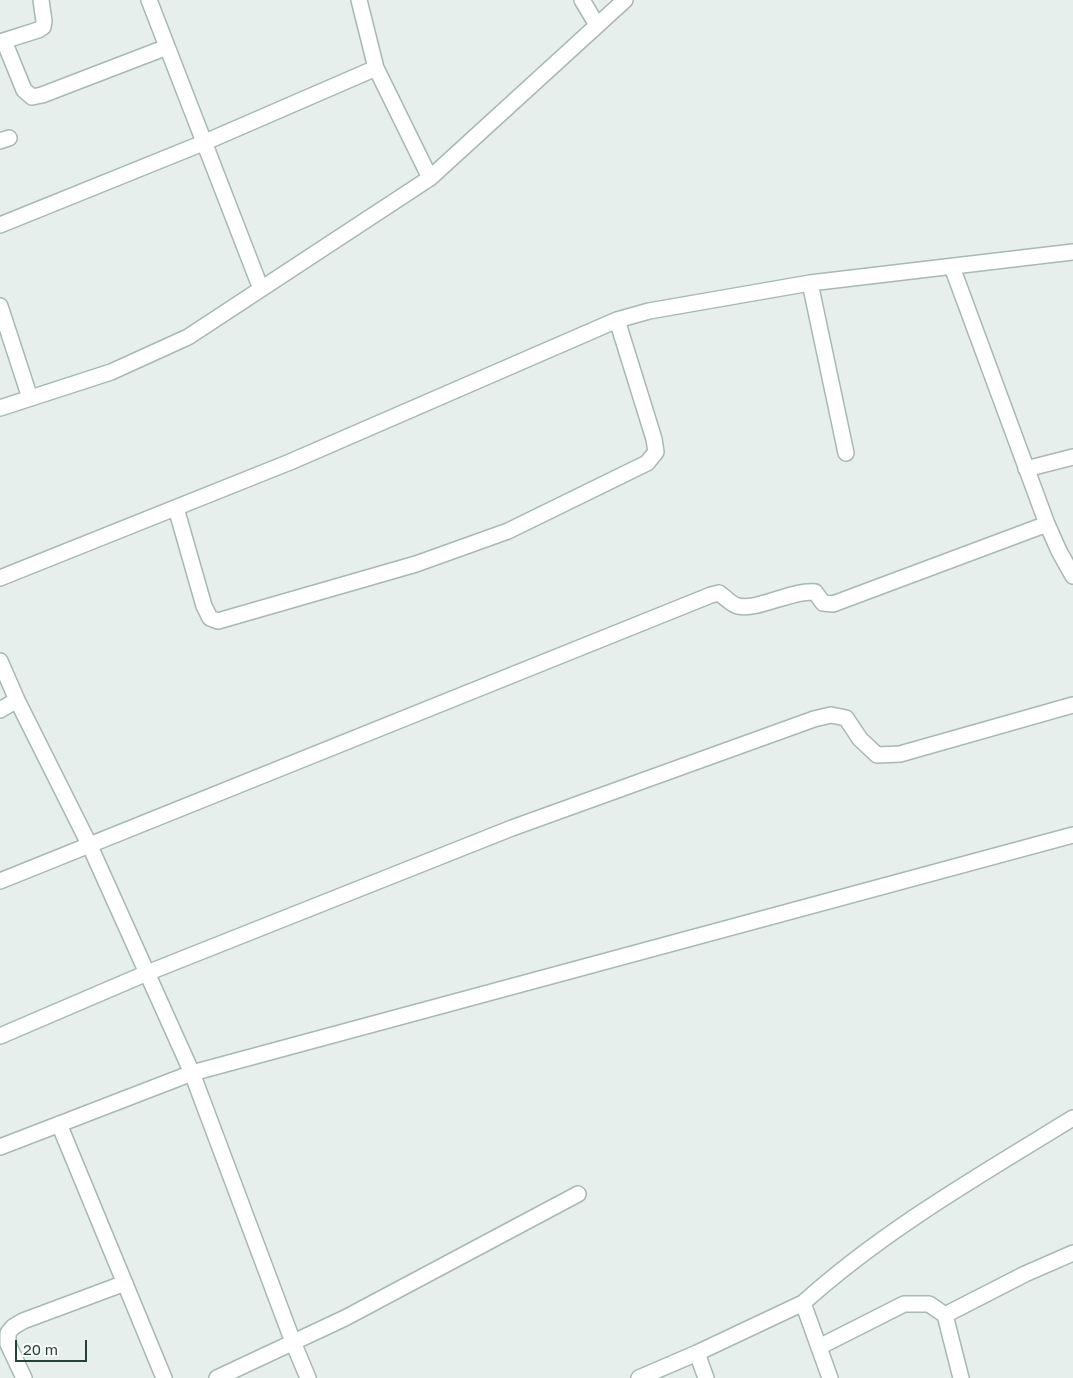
<!DOCTYPE html>
<style>
body{margin:0}
#map{position:relative;width:1073px;height:1378px;overflow:hidden;background:#e6efeb;font-family:"Golos Text",sans-serif}
canvas{display:block}
.scale{position:absolute;left:15px;top:1340px;width:72px;height:22px;box-sizing:border-box;border:2px solid #24423a;border-top:0;padding-left:6px;font-size:15px;line-height:18px;white-space:nowrap;color:#24423a;-webkit-text-stroke:4px #f7fbf9;paint-order:stroke}
</style>
<div id="map">
<canvas width="1073" height="1378"></canvas>
<div class="scale">20 m</div>
</div>
<script>
const g = document.querySelector('canvas').getContext('2d');
g.lineJoin = 'round';
function strokePath(path, color, width, dash) {
  g.strokeStyle = color;
  g.lineWidth = width;
  g.lineCap = dash ? 'butt' : 'round';
  g.setLineDash(dash || []);
  g.stroke(path);
}
const street = new Path2D(`
 M149,0l112,289
 M359,0l17,68 54,110
 M582,0l15,25
 M4,41l20,49 8,7 10,-2 125,-48
 M0,42l38,-12 5,-3 1,-6 -3,-21
 M0,141l9,-3
 M0,225l203,-82 173,-75
 M952,267l95,257 12,27 14,25
 M810,283l36,170
 M0,306l30,92
 M0,408l111,-36 77,-35 242,-159 195,-178
 M1026,469l47,-12
 M176,508l28,98 6,12 8,3 198,-57 92,-33 139,-68 9,-11 -2,-13 -37,-119
 M0,578l290,-116 327,-142 32,-9 161,-28 263,-31
 M0,661l17,39 72,144 103,229 101,269 15,36
 M0,710l17,-10
 M0,881l711,-286 8,-2c6,4 13,12 19,13 19,5 53,-16 77,-14l8,11 10,1 214,-80
 M0,1036l147,-63 365,-145 302,-109 17,-4 15,3 14,21 17,16 23,-1 173,-49
 M59,1124l105,254
 M0,1147l192,-74 881,-238
 M803,1303c81,-73 177,-128 270,-185
 M945,1315l16,63
 M819,1347l85,-43h25l16,11 80,-41 48,-21
 M697,1353l9,25
 M24,1378l-16,-34v-11l5,-6 10,-6 102,-38
 M217,1378l128,-60 233,-124
 M639,1378l58,-25 106,-50 27,75`);
strokePath(street, '#a8b8b2', 18);
strokePath(street, '#fff', 15);
</script>
